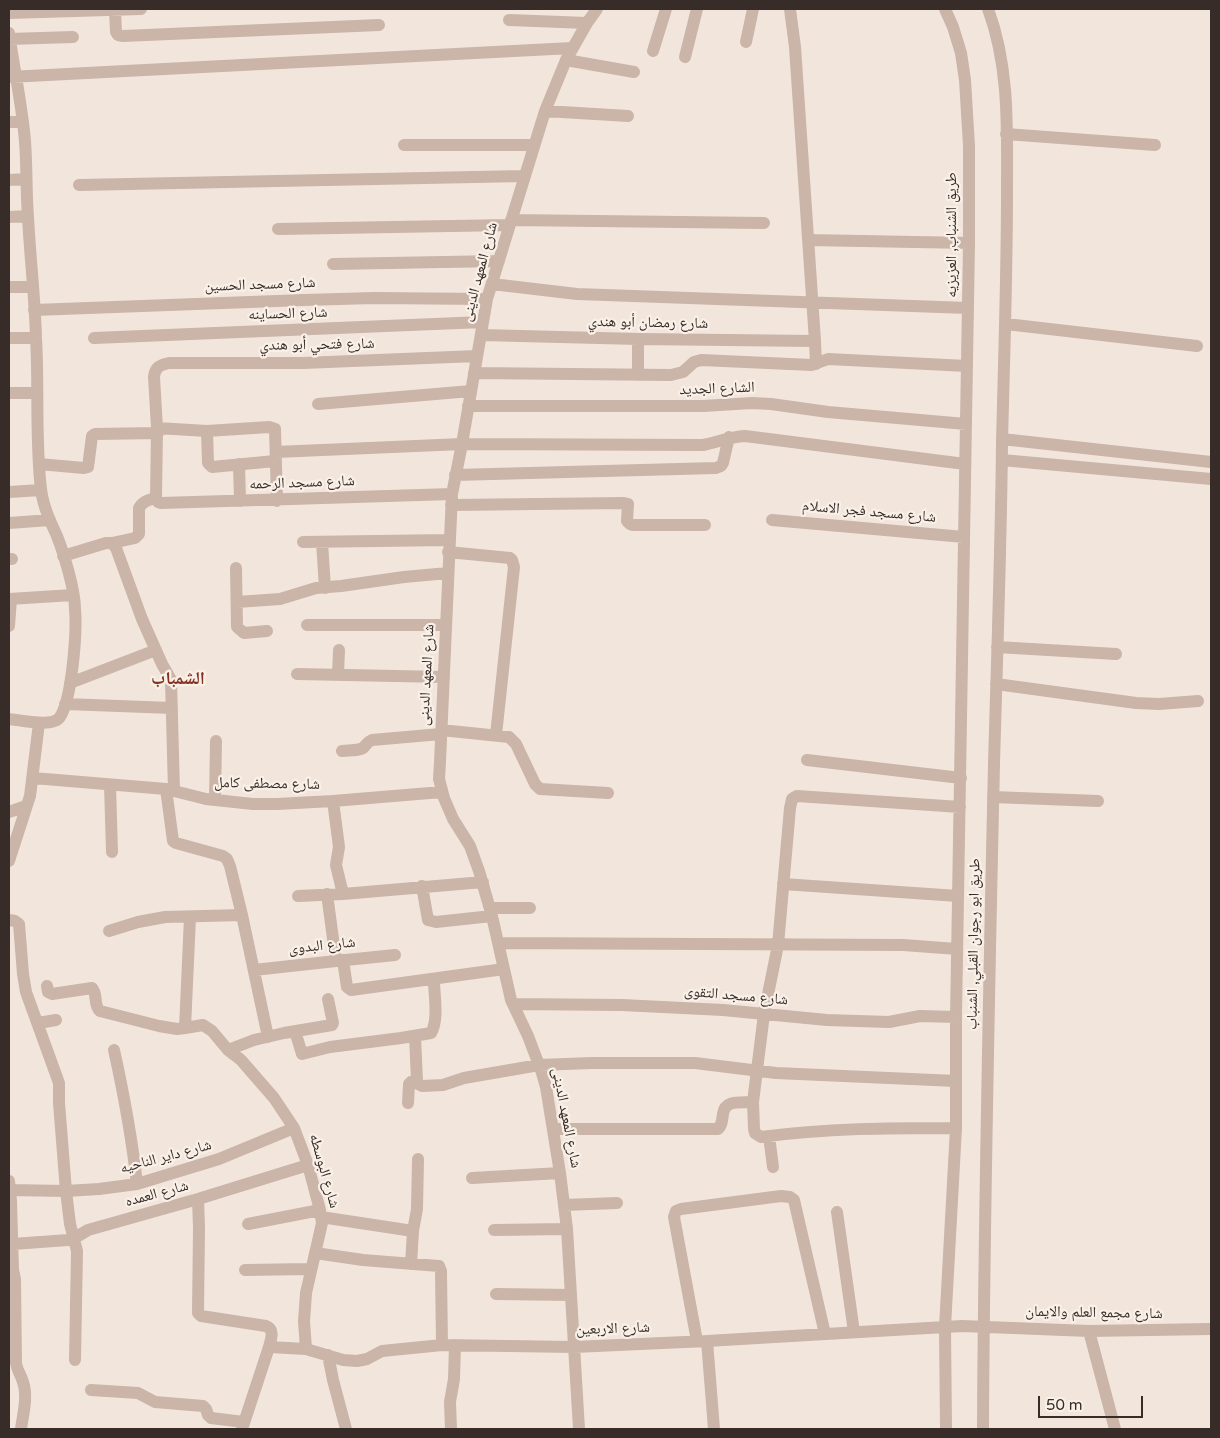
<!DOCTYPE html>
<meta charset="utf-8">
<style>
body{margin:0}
#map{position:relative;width:1220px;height:1438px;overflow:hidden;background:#f2e6dc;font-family:"Varela Round",sans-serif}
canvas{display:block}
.frame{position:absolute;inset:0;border:10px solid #372c28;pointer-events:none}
.scale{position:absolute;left:1038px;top:1396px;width:105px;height:22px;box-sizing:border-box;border:2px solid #372c28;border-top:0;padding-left:6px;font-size:15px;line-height:18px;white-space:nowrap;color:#372c28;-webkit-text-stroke:4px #f9f0e8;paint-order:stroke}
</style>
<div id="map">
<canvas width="1220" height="1438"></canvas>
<div class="frame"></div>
<div class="scale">50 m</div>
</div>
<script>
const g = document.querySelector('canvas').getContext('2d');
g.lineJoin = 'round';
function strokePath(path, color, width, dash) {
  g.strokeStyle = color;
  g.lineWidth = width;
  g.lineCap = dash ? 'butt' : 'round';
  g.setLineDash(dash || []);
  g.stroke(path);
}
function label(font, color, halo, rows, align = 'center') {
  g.font = font + ' "Varela Round","Noto Naskh Arabic",sans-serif';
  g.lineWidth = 4.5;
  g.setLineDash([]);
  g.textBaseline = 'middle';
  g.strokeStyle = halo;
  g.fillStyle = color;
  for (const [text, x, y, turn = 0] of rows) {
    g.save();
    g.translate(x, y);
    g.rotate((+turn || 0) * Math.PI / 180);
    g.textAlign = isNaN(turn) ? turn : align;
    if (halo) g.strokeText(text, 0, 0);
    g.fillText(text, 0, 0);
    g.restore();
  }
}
strokePath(new Path2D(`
 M790,9l5,38 20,294 1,23
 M945,9l8,18 8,26 4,27 4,66v97l-13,774v111l-11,199 1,102
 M115,10l1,22 2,3 5,1 256,-11
 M9,13l132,-4
 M509,20l78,3
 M9,33c5,36 13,72 16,108 2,26 1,51 3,76 2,40 7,81 8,121 3,50 -1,101 5,151 2,17 9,32 16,47 7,18 18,54 18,73 2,23 -3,90 -15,108 -7,11 -40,3 -51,2
 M9,39l64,-2
 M746,42l7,-33
 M653,51l13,-42
 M685,57l12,-48
 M566,60l68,12
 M9,77l563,-29
 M545,111l83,5
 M9,122h14
 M1006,134l149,11
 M404,145h130
 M9,180l17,-1
 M79,185l445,-9
 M9,217l19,-1
 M511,220l253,3
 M278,229l231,-4
 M808,240l161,3
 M333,264l166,-3
 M492,284l85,10 391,14
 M9,287h23
 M34,310l270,-10 70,-2 113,1
 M1006,324l191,22
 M481,335l157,4 177,2
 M9,338h27
 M94,338l389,-16
 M474,373l197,2 12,-3 11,-10 7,-2 111,5 16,-6 139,7
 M638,375v-36
 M9,393h28
 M318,404l153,-13
 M468,406h235l49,-3 19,1 57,8 138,12
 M207,431l62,-4 6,2 2,72
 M1002,439l209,23
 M276,452l186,-8 241,1c15,-3 26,-8 42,-9l220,28
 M1002,460l209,19
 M275,461l-63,6 -4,-4 -1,-32 -50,-3 -3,-51c1,-10 6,-12 15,-14h134l174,-7
 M39,464l45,4 4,-1 4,-31 3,-2 63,-1
 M239,464l1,37
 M455,475l261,-7 5,-2 2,-3 6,-26
 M9,492l32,-2
 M156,498l2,4 3,1 291,-9
 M156,498l1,-70
 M451,505l173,-2 4,1 -1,17 3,3 3,1h72
 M772,520l192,17
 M9,523l41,-3
 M303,542l146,-2
 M322,542l3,46
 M112,543l23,-5 4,-4v-26c4,-7 10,-8 17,-10
 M448,552l62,6 2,2 2,7 -18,168
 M63,556l43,-13h6l4,5 26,71 20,45 9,16 3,111
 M9,559h3
 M236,568l1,59 7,6 23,-2
 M9,599l64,-4
 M237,602l43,-3 36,-11 25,-2 63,-9 44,-4
 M307,625h139
 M9,626l2,-27
 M997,647l119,7
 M297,674l147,3
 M338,674l1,-24
 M70,683l86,-33
 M996,684l140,19 23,1 39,-3
 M65,704l107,4
 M441,730l68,7 7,7 19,40 5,5 68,4
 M342,751c6,-1 16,0 21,-3 4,-4 4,-6 9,-8l69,-6
 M807,760l154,18
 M33,778l133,11 40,10 47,5h24l56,-3 109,-9
 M110,785l2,67
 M166,789l7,52 3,2 47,13 4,3 3,7 12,49 26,122
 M993,797l105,4
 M215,800l1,-59
 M333,801l6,46 -3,18 7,29
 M9,812l17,-6
 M9,861l21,-65 9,-73
 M783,884l175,12
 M422,886l6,34 8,2 56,-6
 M327,894l9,67
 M298,896l45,-2 140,-12
 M490,908h40
 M9,920l6,1 4,3 4,50 3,18 33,91v20l7,88 4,33 7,27 -2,109
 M109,931l29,-9 27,-5 77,-2
 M499,943l404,2 54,4
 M343,960l4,27 4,3 153,-21
 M254,970l82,-9 59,-6
 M47,986l1,6 4,2 40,-6c6,6 1,17 8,23l59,15 18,3 8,-1 5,-111
 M513,1004l109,1 101,5 104,10 62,2 31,-6 36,1
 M38,1023l18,-3
 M185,1028l18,-3 9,6 16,19 13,10 33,38 20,30 14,37 12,45 2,13 -16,70 -2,28 2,28
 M295,1031l7,23 28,-7 71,-9 30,-5c8,-13 3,-38 3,-53
 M415,1036l2,45 1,3 4,2 21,-1 21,-7 75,-13 53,-2h103l81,10 180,8
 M114,1050c10,45 18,89 23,134
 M228,1050l26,-10 30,-7 48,-8 1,-2 -5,-24
 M408,1103l1,-19 2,-2 6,-1
 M956,1128c-65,0 -130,0 -195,9l-6,-4 -1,-4 -1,-27 11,-88 14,-69 12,-137 2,-9 5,-3 163,11
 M553,1129h165c4,-4 4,-8 5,-15 2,-15 18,-11 30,-12
 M769,1136l4,31
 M472,1178l88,-5
 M9,1181l2,20 2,69 2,9 1,84c1,7 5,12 7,19 5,15 0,32 -2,47
 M10,1190l56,1 33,-2 38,-5 82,-25 75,-31
 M198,1199l1,29 -1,85 3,3 65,10c9,4 5,13 3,21l-27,82
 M564,1205l53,-2
 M837,1212l17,120
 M321,1217l92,14
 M248,1224l72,-14
 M494,1230l73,-1
 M13,1244l55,-4 5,-1 15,-9 110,-31 110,-34
 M315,1253l48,7 76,6 2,5 1,74
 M411,1264l2,-33 4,-22 1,-50
 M245,1270l65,-1
 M496,1294l75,1
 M1089,1331l26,98
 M697,1341l-23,-124 2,-6 5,-2 100,-13 9,1 4,3 31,134
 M707,1341l7,88
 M269,1347l37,2 37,11 14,1 10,-2 15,-8 60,-6 132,2 133,-6 255,-15 127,5 122,-2
 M328,1355l5,25 13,49
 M91,1390l47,3 17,9 48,4 3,3 2,6 3,3 33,4
 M451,1429l-1,-27 4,-23 1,-34
 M579,1429l-12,-200 -7,-56 -14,-86 -4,-14 -14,-37 -17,-36 -19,-84 -13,-45 -9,-25 -17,-27 -9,-21 -5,-19 1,-17 12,-268 10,-50 25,-145 58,-188 21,-51 21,-37 10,-14
 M983,1429c1,-221 6,-443 11,-665 3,-107 7,-214 8,-321 2,-84 5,-167 5,-250 0,-62 3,-125 -19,-184`), '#cab5a8', 12);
label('15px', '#372c28', '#f9f0e8', [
 ["طريق الشنباب, العزيزيه",952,235,-90],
 ["شارع المعهد الدينى",480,272,-75],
 ["شارع مسجد الحسين",260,285,-2],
 ["شارع الحساينه",288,314,-2],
 ["شارع رمضان أبو هندي",648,323,1],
 ["شارع فتحي أبو هندي",317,345,-1],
 ["الشارع الجديد",717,389,-2],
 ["شارع مسجد الرحمه",302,483,-2],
 ["شارع مسجد فجر الاسلام",869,512,5],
 ["شارع المعهد الدينى",427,675,-87],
 ["شارع مصطفى كامل",267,784,1],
 ["طريق ابو رجوان القبلي, الشنباب",974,944,-89],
 ["شارع البدوى",322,946,-6],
 ["شارع مسجد التقوى",736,996,5],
 ["شارع المعهد الدينى",566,1118,79],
 ["شارع داير الناحيه",166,1157,-15],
 ["شارع البوسطه",324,1171,74],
 ["شارع العمده",157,1194,-15],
 ["شارع مجمع العلم والايمان",1094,1313,1],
 ["شارع الاربعين",613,1329,-2]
]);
label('bold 18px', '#853221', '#f9f0e8', [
 ["الشمباب",178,679]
]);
</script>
